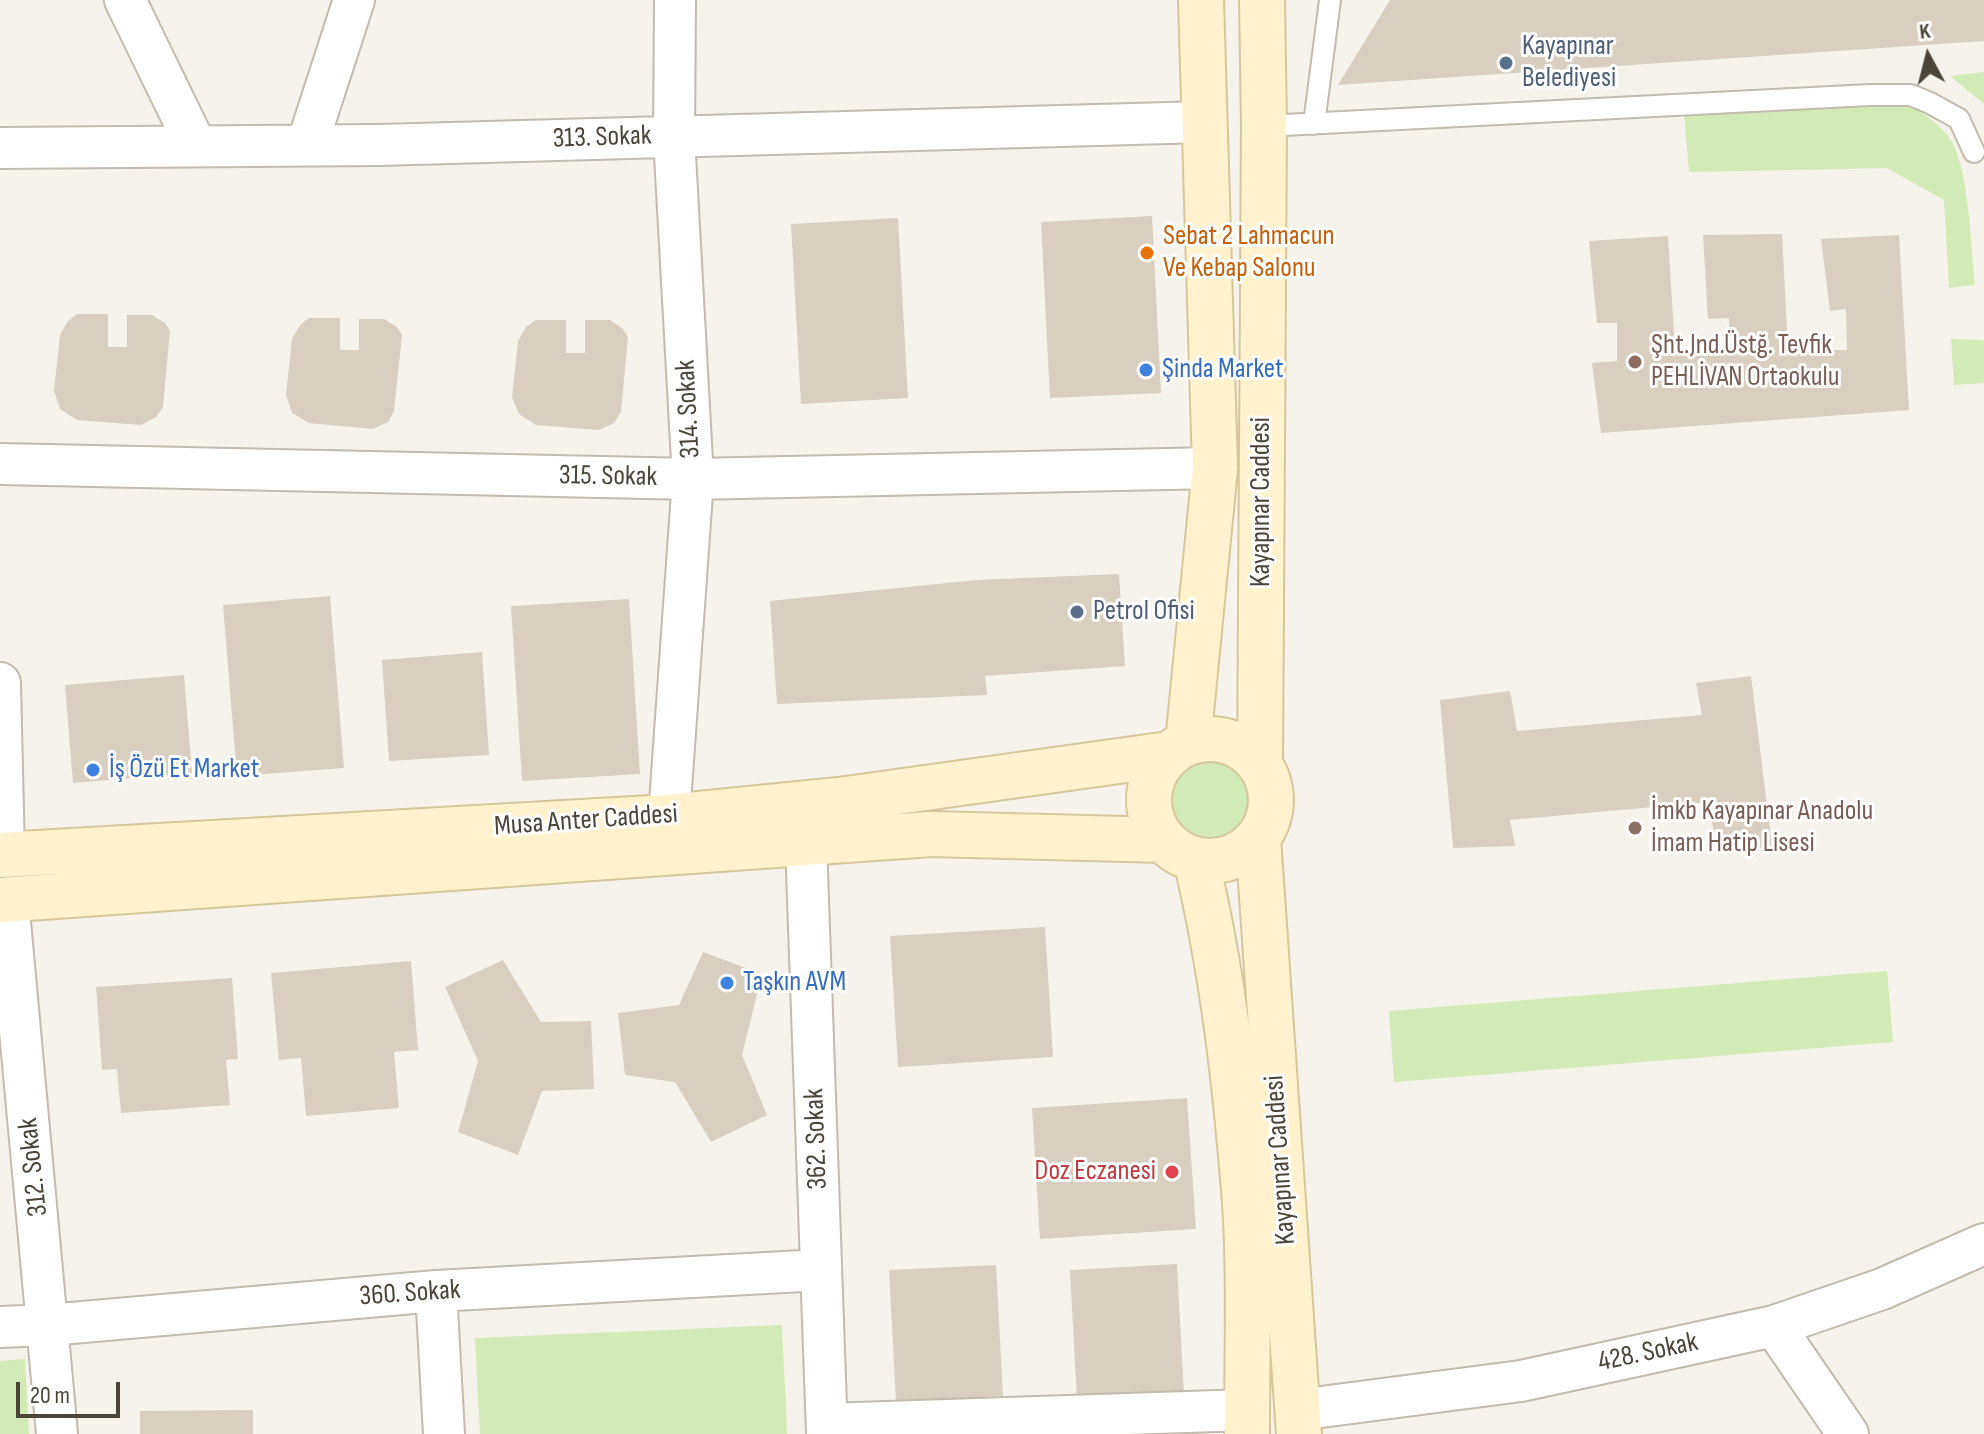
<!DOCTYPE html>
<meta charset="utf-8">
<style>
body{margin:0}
#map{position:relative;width:1984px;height:1434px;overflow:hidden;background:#f6f3ec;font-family:"Sofia Sans Condensed",sans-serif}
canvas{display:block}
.north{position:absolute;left:1888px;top:16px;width:80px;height:80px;-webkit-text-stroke:6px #fff;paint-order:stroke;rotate:353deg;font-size:22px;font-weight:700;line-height:32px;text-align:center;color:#4b4439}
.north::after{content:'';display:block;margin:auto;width:28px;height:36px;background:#4b4439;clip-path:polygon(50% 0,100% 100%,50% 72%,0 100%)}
.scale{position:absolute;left:16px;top:1382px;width:104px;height:36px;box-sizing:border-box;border:4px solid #4b4439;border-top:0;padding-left:10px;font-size:24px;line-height:28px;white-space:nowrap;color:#4b4439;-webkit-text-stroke:6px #fff;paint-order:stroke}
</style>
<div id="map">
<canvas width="1984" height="1434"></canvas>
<div class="north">K</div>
<div class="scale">20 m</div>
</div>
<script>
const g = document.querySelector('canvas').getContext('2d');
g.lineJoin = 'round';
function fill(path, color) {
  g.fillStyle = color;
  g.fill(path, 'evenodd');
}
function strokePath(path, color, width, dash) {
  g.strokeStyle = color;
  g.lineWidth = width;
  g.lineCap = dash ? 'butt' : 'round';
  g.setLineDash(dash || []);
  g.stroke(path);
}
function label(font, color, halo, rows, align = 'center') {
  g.font = font + ' "Sofia Sans Condensed",sans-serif';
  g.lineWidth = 6;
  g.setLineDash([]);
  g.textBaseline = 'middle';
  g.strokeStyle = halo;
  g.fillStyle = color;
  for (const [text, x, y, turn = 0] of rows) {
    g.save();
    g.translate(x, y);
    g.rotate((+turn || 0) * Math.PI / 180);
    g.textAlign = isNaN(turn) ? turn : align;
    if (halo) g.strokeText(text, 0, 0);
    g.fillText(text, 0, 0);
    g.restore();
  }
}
fill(new Path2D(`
 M1984,72v32l-34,-28z
 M1903,104c18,6 34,18 46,33 20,27 22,112 26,148l-26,3 -5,-88 -57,-32 -198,4 -5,-60z
 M1951,339l33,1v43l-30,2z
 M1172 800a38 38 0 1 1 76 0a38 38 0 1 1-76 0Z
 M1887,971l6,71 -499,40 -5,-71z
 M782,1325l5,109h-307l-5,-96z
 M25,1359l4,75h-29v-73z`), '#d2eab5');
fill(new Path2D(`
 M1390,0h594v41l-646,44z
 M1152,216l9,177 -111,5 -9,-176z
 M898,218l10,180 -107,6 -10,-180z
 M1782,234l6,116h59l-1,-41 -16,2 -9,-72 78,-4 10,175 -308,23 -9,-70 25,-2v-38h-20l-8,-82 79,-5 7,114 55,3 -1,-35 -21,1 -5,-84z
 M77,314h31v33h19v-32h25l13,8 5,8 -7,76 -7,10 -15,8 -64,-5 -17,-11 -6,-18 6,-56 8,-14z
 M309,318h31v32h19v-31h25l13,8 5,8 -8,76 -6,11 -15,7 -64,-6 -17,-10 -6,-18 6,-56 8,-14z
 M536,320h30v33h19v-33h25l13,9 5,8 -7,75 -7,11 -15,7 -63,-5 -17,-11 -7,-17 6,-56 8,-14z
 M1119,574l6,92 -140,10 2,19 -210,9 -7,-103 206,-21z
 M330,596l14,172 -107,8 -14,-171z
 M629,599l11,175 -118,7 -11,-175z
 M482,652l7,103 -100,6 -7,-101z
 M184,675l8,98 -119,10 -8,-98z
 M1751,676l21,170 -54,7 -10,-51 -198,18 5,26 -62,2 -13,-148 70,-9 7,40 185,-16 -6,-32z
 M1045,927l8,130 -155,10 -8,-131z
 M703,952l59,22 -20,81 25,60 -56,27 -36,-60 -50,-7 -7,-62 61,-8z
 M503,960l38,62 50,-1 3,68 -52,2 -24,64 -60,-23 20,-71 -33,-74z
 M411,961l7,89 -24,2 5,56 -93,8 -5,-58 -22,2 -8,-87z
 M232,978l6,81 -12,1 4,45 -109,8 -4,-44 -15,1 -6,-83z
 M1187,1098l9,131 -156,10 -8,-131z
 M1177,1264l7,131 -107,6 -7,-131z
 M996,1265l7,131 -107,6 -7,-132z
 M253,1410v24h-113v-23z`), '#d8cfc1');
const lane = new Path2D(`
 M1314,124l16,-124
 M1264,126l606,-31h41l19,8 29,16 15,33`);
const street = new Path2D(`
 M125,0l71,146
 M307,145l47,-145
 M0,148l379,-3 825,-23
 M0,464l693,15 522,-11
 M0,683l4,172
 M669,817l24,-338 -19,-342 1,-137
 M806,843l21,591
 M8,900l49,534
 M436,1291l8,143
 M1774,1326l74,108
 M0,1327l49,-2 387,-34 385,-21
 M1298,1410l223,-29 253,-55 108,-37 102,-45
 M827,1424l420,-14`);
const secondary = new Path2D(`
 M1149 800a61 61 0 1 1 122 0a61 61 0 1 1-122 0Z
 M1188,743l27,-275 -14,-468
 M1260,764l4,-638 -2,-126
 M1258,838l41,596
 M0,855l669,-38 170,-17 330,-46
 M1196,860c27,112 40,228 49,343 5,76 2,155 2,231
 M0,900l931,-66 232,6`);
strokePath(lane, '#c2bbae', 24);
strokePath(street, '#c2bbae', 44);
strokePath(secondary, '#d6c79b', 48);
strokePath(lane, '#fff', 20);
strokePath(street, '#fff', 40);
strokePath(secondary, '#fff3cd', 44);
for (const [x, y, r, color] of [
 [1506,63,8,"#5c6f8a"],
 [1147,253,8,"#e8710a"],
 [1635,362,8,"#8d6e63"],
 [1146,370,8,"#3f7fe0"],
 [1077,612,8,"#5c6f8a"],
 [93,770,8,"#3f7fe0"],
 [1635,828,8,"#8d6e63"],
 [727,983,8,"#3f7fe0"],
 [1172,1172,8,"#e0444e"]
]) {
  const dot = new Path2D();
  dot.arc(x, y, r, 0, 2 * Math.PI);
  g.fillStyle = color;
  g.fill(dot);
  strokePath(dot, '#fff', 3);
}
label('28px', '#4e5e75', '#fff', [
 ["Kayapınar",1522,47],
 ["Belediyesi",1522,79],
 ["Petrol Ofisi",1093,612]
], 'left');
label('28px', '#4b4439', '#fff', [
 ["313. Sokak",602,138,-2],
 ["314. Sokak",689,409,-93],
 ["315. Sokak",608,477,1],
 ["Kayapınar Caddesi",1262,502,-90],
 ["Musa Anter Caddesi",586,821,-4],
 ["362. Sokak",817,1139,-92],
 ["Kayapınar Caddesi",1281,1160,-94],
 ["312. Sokak",34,1167,-96],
 ["360. Sokak",410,1294,-4],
 ["428. Sokak",1648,1353,-12]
]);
label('28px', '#c56008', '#fff', [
 ["Sebat 2 Lahmacun",1163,237],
 ["Ve Kebap Salonu",1163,269]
], 'left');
label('28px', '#785e54', '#fff', [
 ["Şht.Jnd.Üstğ. Tevfik",1651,346],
 ["PEHLİVAN Ortaokulu",1651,378],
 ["İmkb Kayapınar Anadolu",1651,812],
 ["İmam Hatip Lisesi",1651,844]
], 'left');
label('28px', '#366cbe', '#fff', [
 ["Şinda Market",1162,370],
 ["İş Özü Et Market",109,770],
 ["Taşkın AVM",743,983]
], 'left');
label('28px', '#be3a42', '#fff', [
 ["Doz Eczanesi",1156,1172]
], 'right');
</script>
